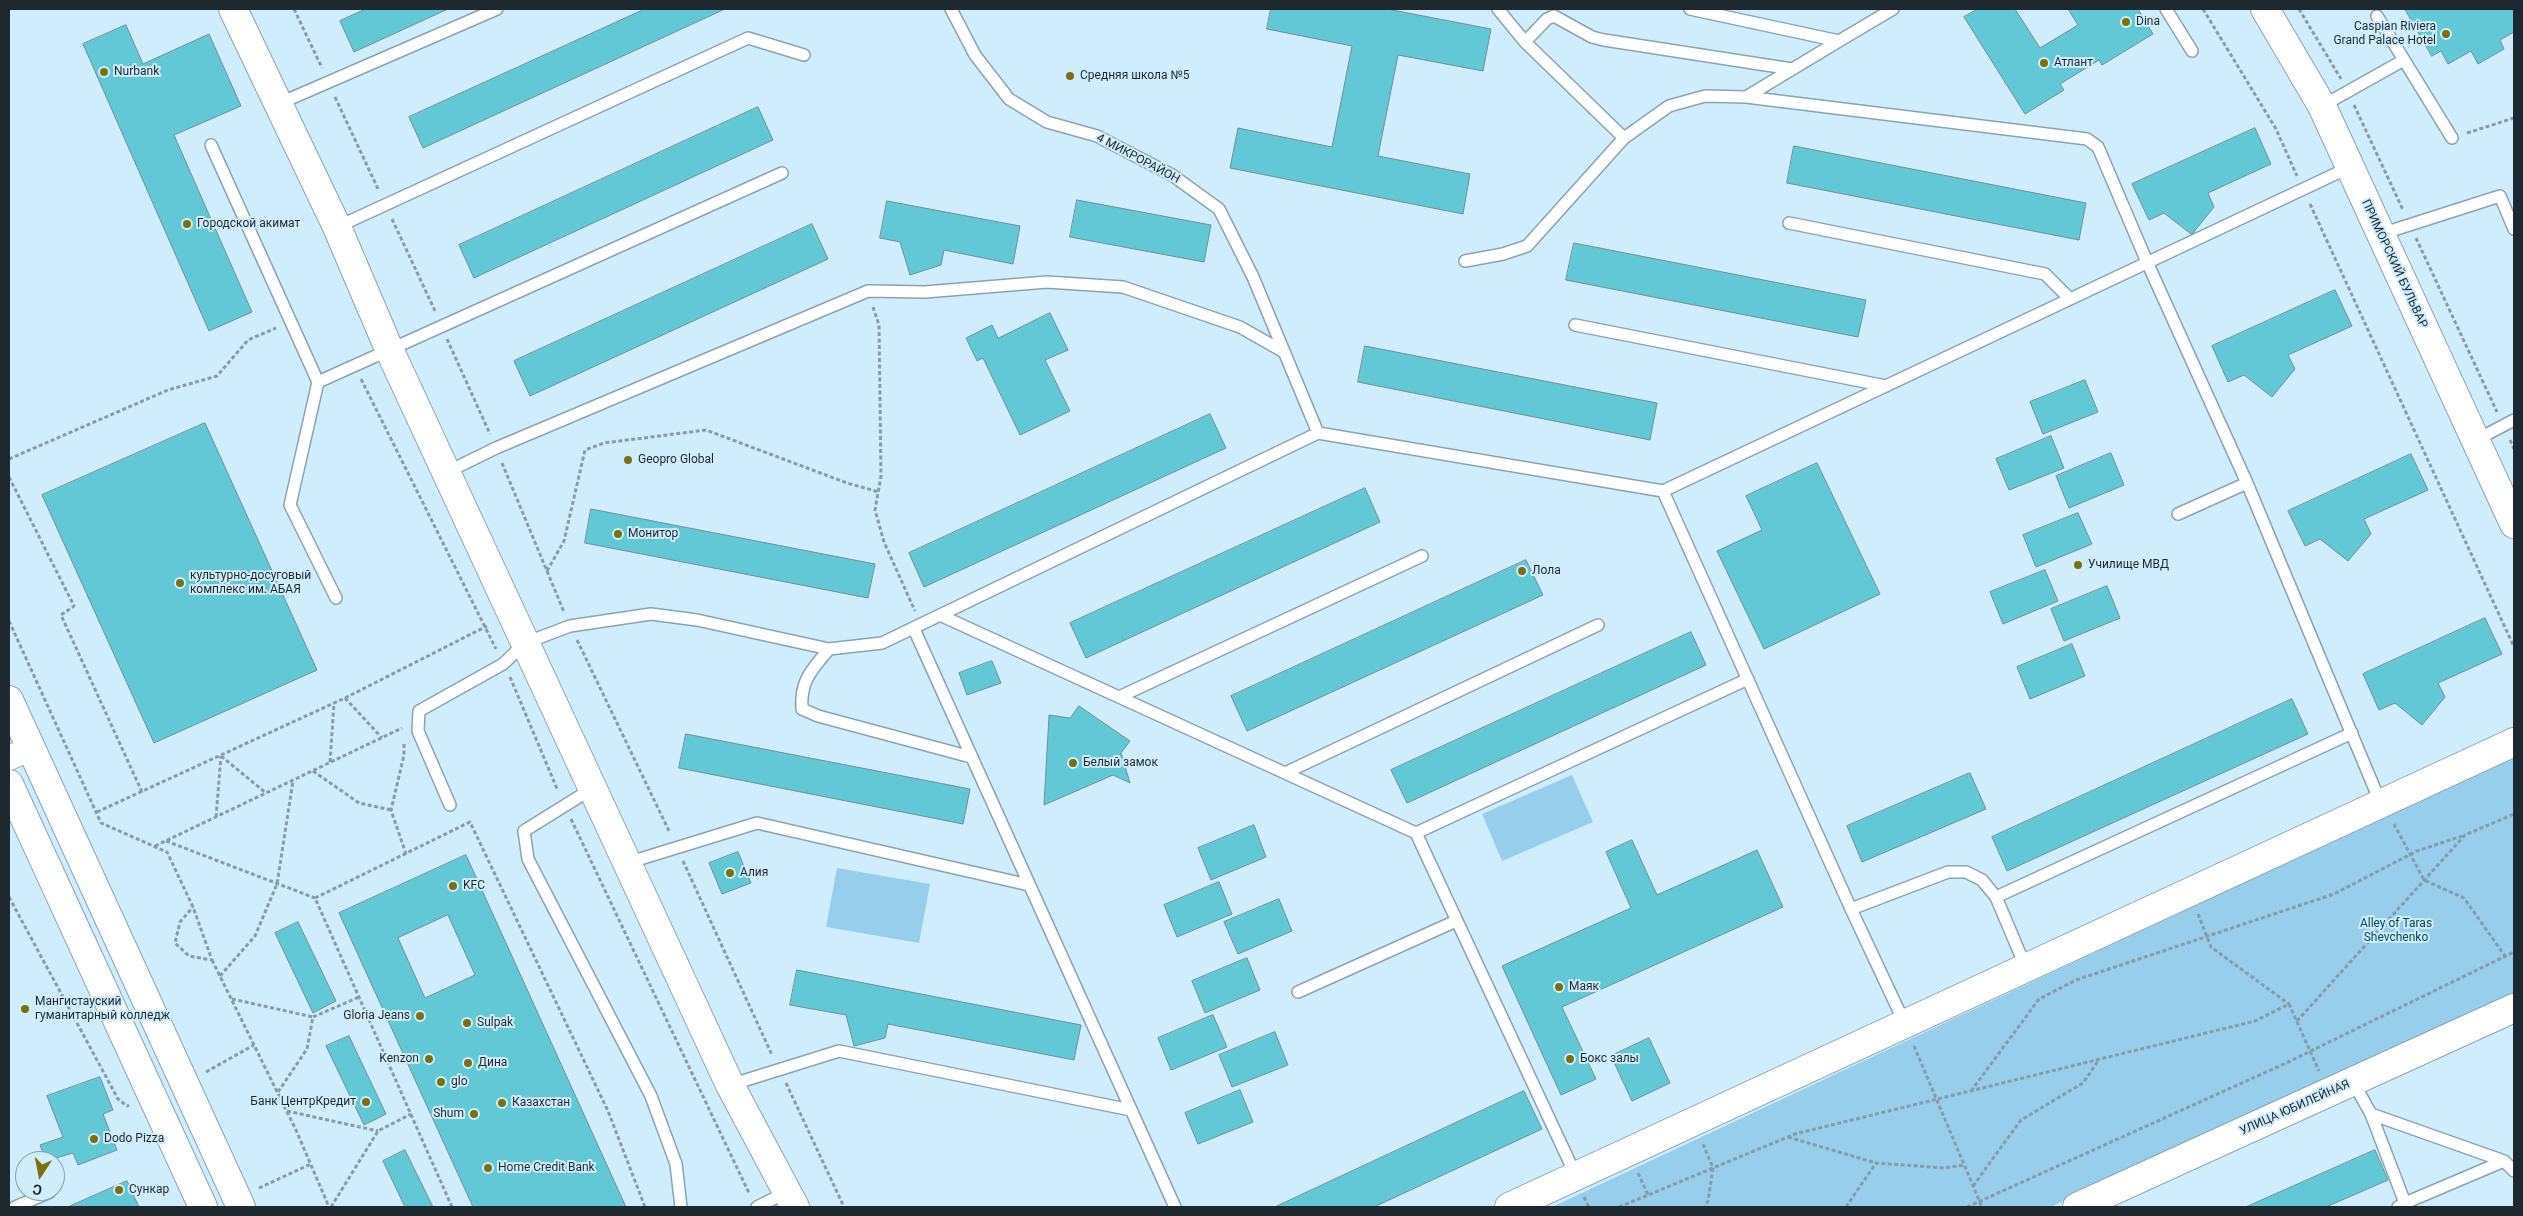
<!DOCTYPE html>
<meta charset="utf-8">
<style>
body{margin:0}
#map{position:relative;width:2523px;height:1216px;overflow:hidden;background:#d0edfd;font-family:Roboto,sans-serif}
canvas{display:block}
.frame{position:absolute;inset:0;border:10px solid #1e292f;pointer-events:none}
.north{position:absolute;left:15px;top:1151px;width:50px;height:50px;box-sizing:border-box;background:#d0edfd;border:1px solid #899fab;border-radius:50%;rotate:191deg;font-size:14px;font-weight:700;line-height:20px;text-align:center;color:#1e292f}
.north::after{content:'';display:block;margin:auto;width:18px;height:22px;background:#797010;clip-path:polygon(50% 0,100% 100%,50% 72%,0 100%)}
</style>
<div id="map">
<canvas width="2523" height="1216"></canvas>
<div class="frame"></div>
<div class="north">С</div>
</div>
<script>
const g = document.querySelector('canvas').getContext('2d');
g.lineJoin = 'round';
function fill(path, color) {
  g.fillStyle = color;
  g.fill(path, 'evenodd');
}
function strokePath(path, color, width, dash) {
  g.strokeStyle = color;
  g.lineWidth = width;
  g.lineCap = dash ? 'butt' : 'round';
  g.setLineDash(dash || []);
  g.stroke(path);
}
function label(font, color, halo, rows, align = 'center') {
  g.font = font + ' Roboto,sans-serif';
  g.lineWidth = 4;
  g.setLineDash([]);
  g.textBaseline = 'middle';
  g.strokeStyle = halo;
  g.fillStyle = color;
  for (const [text, x, y, turn = 0] of rows) {
    g.save();
    g.translate(x, y);
    g.rotate((+turn || 0) * Math.PI / 180);
    g.textAlign = isNaN(turn) ? turn : align;
    if (halo) g.strokeText(text, 0, 0);
    g.fillText(text, 0, 0);
    g.restore();
  }
}
fill(new Path2D(`
 M2514,756v239l-463,212h-499z
 M1572,775l21,47 -91,39 -20,-47z
 M837,868l93,16 -11,59 -93,-16z`), '#96ceeb');
const building = new Path2D(`
 M366,9h82l-94,43 -14,-31z
 M645,9h80l-302,139 -14,-31z
 M1271,9h116l104,20 -8,42 -85,-16 -20,101 92,18 -7,40 -233,-46 8,-40 94,19 20,-101 -85,-17z
 M1978,9h37l25,39 38,-23 -10,-16h70l15,25 -51,31 -3,-5 -39,24 4,6 -39,24 -61,-97z
 M2405,9h109v23l-14,8 4,9 -26,15 -7,-13 -23,13 -7,-13 -9,5z
 M126,25l17,39 66,-30 32,72 -67,29 78,177 -43,19 -126,-287z
 M758,107l15,33 -299,138 -15,-33z
 M2255,128l16,36 -63,29 6,14 -21,26 -2,1 -27,-21 -15,7 -17,-36z
 M1794,146l292,57 -7,37 -292,-57z
 M1077,200l134,25 -7,37 -134,-25z
 M887,201l133,25 -7,38 -69,-14 -3,15 -31,10 -10,-33 -20,-4z
 M812,224l16,35 -298,137 -16,-35z
 M1574,243l292,57 -8,37 -292,-57z
 M2335,290l17,36 -64,29 7,14 -23,28 -28,-22 -16,7 -16,-36z
 M1050,313l18,37 -23,10 25,51 -50,24 -37,-77 -6,3 -11,-23 26,-13 6,13z
 M1365,346l292,57 -7,37 -292,-58z
 M2085,380l13,32 -55,22 -13,-32z
 M1210,414l16,34 -302,139 -15,-34z
 M205,423l112,247 -163,73 -112,-248z
 M2051,436l13,32 -55,22 -13,-31z
 M2111,453l13,32 -55,23 -13,-32z
 M2411,454l17,36 -64,29 7,15 -23,27 -28,-22 -15,7 -17,-35z
 M1817,463l63,131 -116,55 -47,-98 45,-21 -16,-34z
 M1365,488l15,34 -294,136 -16,-35z
 M591,509l284,55 -7,34 -283,-55z
 M2078,513l14,31 -56,23 -13,-32z
 M1526,560l17,35 -296,136 -16,-35z
 M2045,570l13,31 -55,23 -13,-32z
 M2107,586l13,32 -56,23 -13,-32z
 M2485,618l17,36 -64,29 7,14 -23,28 -27,-22 -16,7 -16,-36z
 M1691,632l15,33 -299,138 -16,-33z
 M2072,644l13,32 -55,23 -13,-32z
 M992,661l9,22 -34,12 -8,-22z
 M2292,699l16,35 -301,137 -15,-34z
 M1079,706l51,35 -9,12 9,30 -17,-8 -69,30 5,-90 21,3z
 M686,734l284,55 -7,35 -284,-56z
 M1970,773l16,36 -124,53 -15,-36z
 M1254,825l12,32 -55,23 -13,-32z
 M1632,840l25,55 100,-45 26,57 -221,100 34,72 -35,16 -59,-129 129,-58 -25,-56z
 M738,852l13,31 -29,11 -13,-31z
 M466,855l160,352h-153l-134,-294zM448,915l27,60 -50,23 -27,-60z
 M1219,882l13,32 -55,23 -13,-32z
 M1279,899l13,32 -54,23 -14,-32z
 M298,922l38,79 -23,12 -38,-80z
 M1247,958l13,32 -55,23 -13,-32z
 M797,970l284,55 -7,35 -186,-36 -3,14 -31,8 -8,-31 -56,-10z
 M1213,1015l14,32 -56,23 -13,-32z
 M1275,1032l13,33 -56,22 -13,-32z
 M349,1036l37,78 -22,11 -38,-79z
 M1649,1038l21,45 -38,18 -21,-45z
 M100,1077l13,33 -10,4 14,36 -39,15 -5,-12 -27,8 -6,-16 23,-8 -16,-41z
 M1240,1090l13,32 -55,22 -13,-31z
 M1524,1091l18,38 -168,78h-99z
 M405,1150l28,57h-28l-22,-46z
 M2375,1150l13,30 -62,27h-80z
 M127,1181l12,26h-71z`);
fill(building, '#63c8d5');
strokePath(building, '#6f8f94', 1);
const service = new Path2D(`
 M951,9l24,46 34,44 38,23 50,14 75,39 47,34 34,68 65,156
 M1498,9l27,33 99,96
 M1690,9l149,32 54,-32
 M2166,9l26,42
 M2377,16l75,122
 M1525,42l22,-23 7,-3 38,21 12,3 188,29
 M1746,97l93,-56
 M278,104l219,-95
 M2322,106l82,-46
 M211,145l107,237 -28,123 46,93
 M1789,223l256,51 25,25
 M337,227l411,-189 56,17
 M2381,234l119,-38 14,33
 M1465,261l38,-7 24,-8 97,-108 45,-32 36,-10 41,1 341,42 11,8 49,115 100,221 134,321
 M1575,325l311,61
 M318,382l464,-209
 M2476,440l38,-20
 M447,472l49,-24 372,-157 57,1 122,-10 76,5 117,40 44,25
 M1663,491l687,-324
 M2178,514l69,-31
 M942,616l474,217 160,343
 M914,629l261,578
 M829,649c-17,21 -29,31 -27,60l16,7 153,41
 M1119,697l303,-141
 M1285,773l313,-148
 M593,788l-69,43 4,28 123,237 25,68 5,43
 M450,805l-32,-74 1,-20 84,-47 22,-21 45,-17 81,-12 46,6 132,29 53,-6 436,-210 345,58 188,418 54,115
 M1416,833l332,-154
 M627,863l130,-40 272,62
 M1996,897l356,-164
 M1851,909l97,-37h18l16,8 14,17 30,71
 M1298,992l158,-71
 M2353,1082l18,32 133,47 10,10
 M730,1085l109,-34 292,59
 M2371,1114l34,89 -7,4
 M2405,1203l99,-42
 M15,1207l35,-15
 M757,1207l30,-15`);
const minor = new Path2D(`
 M9,758l22,-10`);
const tertiary = new Path2D(`
 M233,9l104,218 52,122 341,736 65,122
 M2265,9l57,97 192,418
 M1509,1207l1005,-465
 M2077,1207l437,-199`);
const secondary = new Path2D(`
 M9,700l232,507
 M9,784l194,423`);
strokePath(service, '#88a4b3', 14);
strokePath(minor, '#88a4b3', 26);
strokePath(tertiary, '#88a4b3', 30);
strokePath(secondary, '#88a4b3', 30);
strokePath(new Path2D(`
 M294,9l28,59
 M2203,9l73,120 21,47
 M2299,9l42,70
 M335,97l44,94
 M2354,105l49,105
 M2467,133l47,-15
 M2310,204l204,443
 M392,219l44,94
 M2416,238l81,174
 M873,307l6,18 2,151 -6,34 9,32 31,69
 M447,339l43,95
 M361,379l135,270
 M2510,440l4,9
 M9,459l159,-69 49,-14 31,-36 28,-12
 M502,463l62,149
 M9,477l65,129 -13,9 81,177
 M547,571l17,-30 21,-91 19,-7 102,-13 141,53 32,9
 M9,621l92,202 66,29 26,55 19,53 -23,-4 -14,-13 5,-21 13,-15
 M577,640l93,193
 M510,677l48,114
 M345,698l37,40
 M404,744v11l-13,55 15,44
 M221,756l45,37
 M330,762l4,-59
 M313,771l46,32 32,7
 M97,812l248,-114 142,-72
 M216,817l5,-61
 M571,819l178,374
 M2394,824l30,56 40,18 41,58
 M166,841l149,57
 M155,846l247,-118
 M683,861l89,194
 M9,897l109,202 9,7 2,-1
 M2198,914l13,33 78,57
 M212,960l84,170 33,77
 M220,976l35,-40 22,-52 16,-103
 M232,999l81,18
 M2297,1021l168,-186 49,-21
 M1914,1046l68,161
 M206,1072l48,-27
 M786,1083l58,124
 M1971,1091l68,-92 37,-19 258,-86 83,-43 48,-16
 M278,1092l29,-43 6,-32 46,-20
 M287,1111l91,20
 M1788,1137l88,26
 M1703,1144l10,24 -5,33 -3,6
 M1638,1173l10,22
 M1973,1186l48,-66 62,-37 15,-22
 M259,1188l52,-24
 M1584,1197l5,10
 M331,1207l47,-76 33,-17
 M452,1207l-137,-309 155,-76 138,289 37,96
 M1619,1207l176,-73 460,-113 34,-17 30,67
 M1846,1207l30,-44 68,5 20,-3
 M1967,1207l317,-143 230,-112`), '#879ca8', 3, [4, 2.5]);
strokePath(service, '#fff', 11);
strokePath(minor, '#fff', 24);
strokePath(tertiary, '#fff', 28);
strokePath(secondary, '#fff', 28);
for (const [x, y, r, color] of [
 [2126,22,5,"#797010"],
 [2446,34,5,"#797010"],
 [2044,63,5,"#797010"],
 [104,72,5,"#797010"],
 [1070,76,5,"#797010"],
 [187,224,5,"#797010"],
 [628,460,5,"#797010"],
 [618,534,5,"#797010"],
 [2078,565,5,"#797010"],
 [1522,571,5,"#797010"],
 [180,583,5,"#797010"],
 [1073,763,5,"#797010"],
 [730,873,5,"#797010"],
 [453,886,5,"#797010"],
 [1559,987,5,"#797010"],
 [25,1009,5,"#797010"],
 [420,1016,5,"#797010"],
 [467,1023,5,"#797010"],
 [429,1059,5,"#797010"],
 [1570,1059,5,"#797010"],
 [468,1063,5,"#797010"],
 [441,1082,5,"#797010"],
 [366,1102,5,"#797010"],
 [502,1103,5,"#797010"],
 [474,1114,5,"#797010"],
 [94,1139,5,"#797010"],
 [488,1168,5,"#797010"],
 [119,1190,5,"#797010"]
]) {
  const dot = new Path2D();
  dot.arc(x, y, r, 0, 2 * Math.PI);
  g.fillStyle = color;
  g.fill(dot);
  strokePath(dot, '#d0edfd', 2);
}
label('12px', '#1e292f', '#d0edfd', [
 ["Dina",2136,22],
 ["Caspian Riviera",2436,27,"right"],
 ["Grand Palace Hotel",2436,41,"right"],
 ["Атлант",2054,63],
 ["Nurbank",114,72],
 ["Средняя школа №5",1080,76],
 ["Городской акимат",197,224],
 ["Geopro Global",638,460],
 ["Монитор",628,534],
 ["Училище МВД",2088,565],
 ["Лола",1532,571],
 ["культурно-досуговый",190,576],
 ["комплекс им. АБАЯ",190,590],
 ["Белый замок",1083,763],
 ["Алия",740,873],
 ["KFC",463,886],
 ["Маяк",1569,987],
 ["Мангистауский",35,1002],
 ["гуманитарный колледж",35,1016],
 ["Gloria Jeans",410,1016,"right"],
 ["Sulpak",477,1023],
 ["Kenzon",419,1059,"right"],
 ["Бокс залы",1580,1059],
 ["Дина",478,1063],
 ["glo",451,1082],
 ["Банк ЦентрКредит",356,1102,"right"],
 ["Казахстан",512,1103],
 ["Shum",464,1114,"right"],
 ["Dodo Pizza",104,1139],
 ["Home Credit Bank",498,1168],
 ["Сункар",129,1190]
], 'left');
label('12px', '#1e292f', '#d0edfd', [
 ["4 МИКРОРАЙОН",1138,159,28],
 ["ПРИМОРСКИЙ БУЛЬВАР",2394,264,65],
 ["УЛИЦА ЮБИЛЕЙНАЯ",2295,1108,-24]
]);
label('12px', '#024762', '#d0edfd', [
 ["Alley of Taras",2396,924],
 ["Shevchenko",2396,938]
]);
</script>
